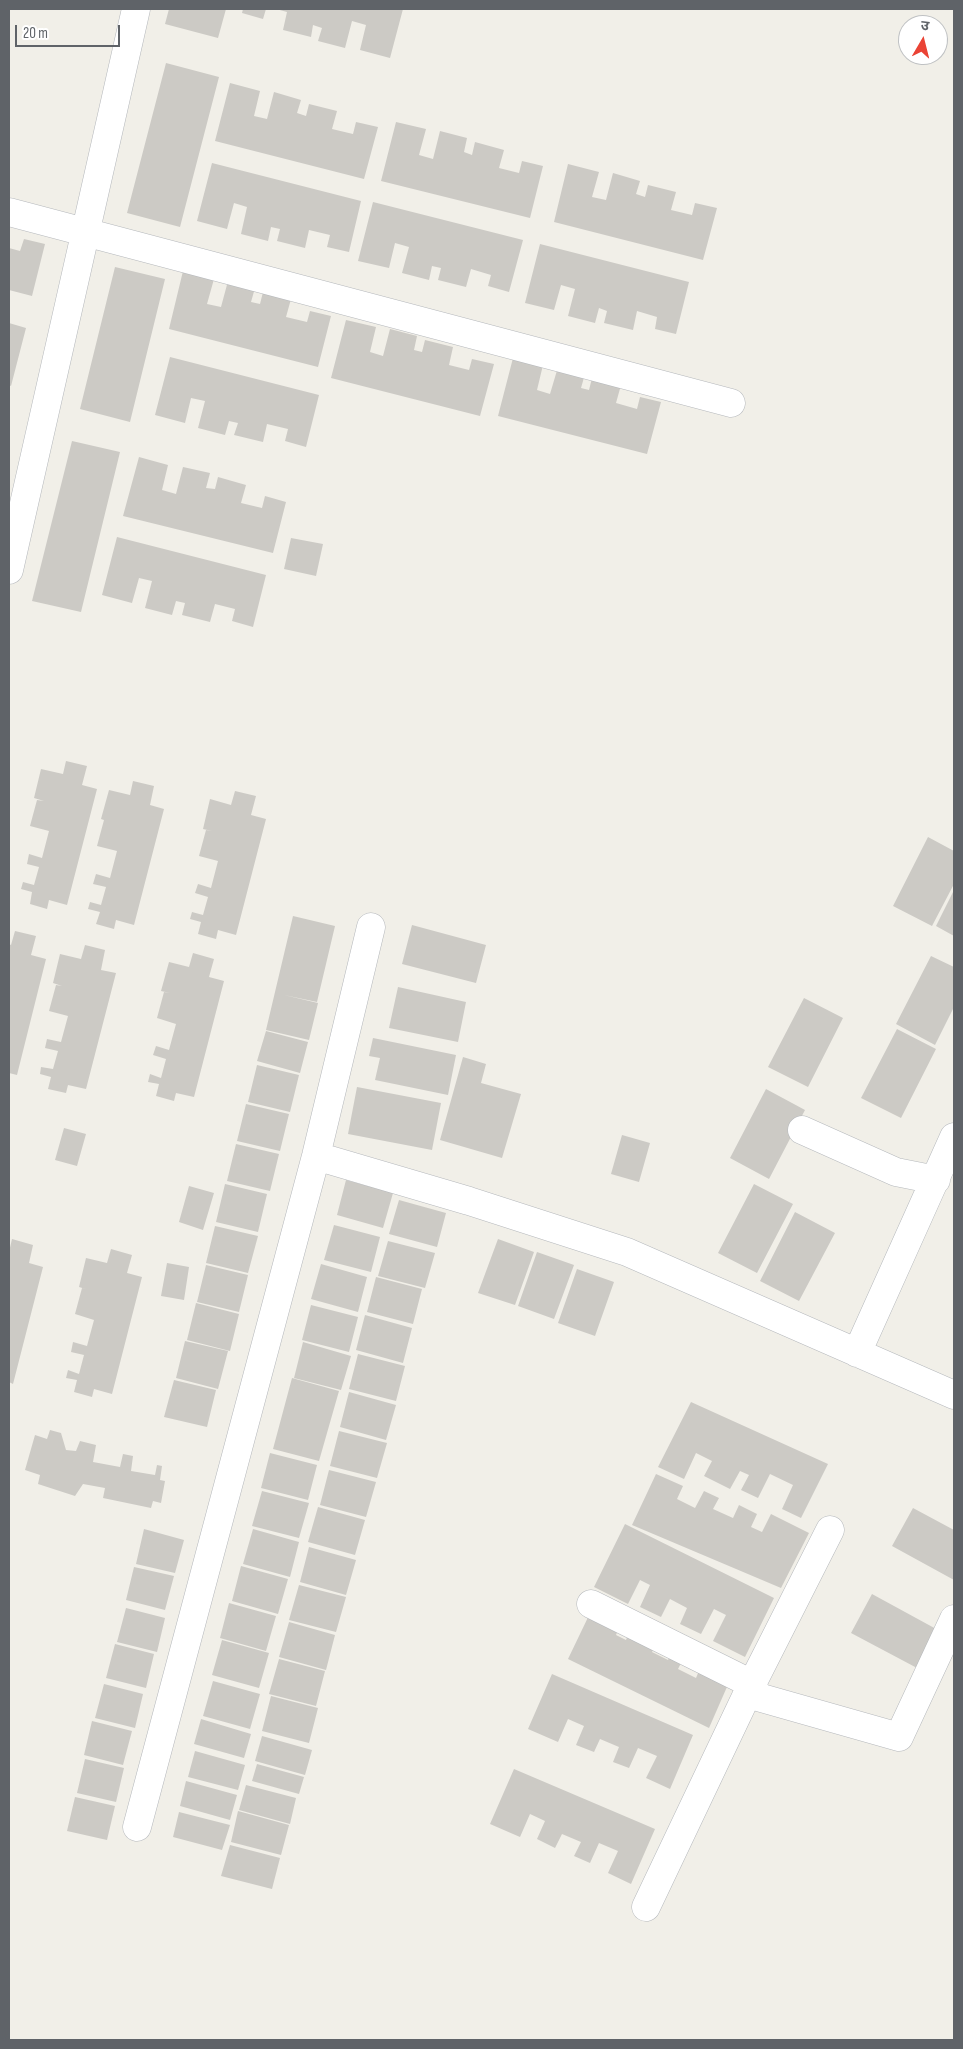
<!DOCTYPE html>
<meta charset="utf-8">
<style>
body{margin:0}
#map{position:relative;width:963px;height:2049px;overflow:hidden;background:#f1efe8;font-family:"Sofia Sans Condensed","Noto Sans Devanagari",sans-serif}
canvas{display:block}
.frame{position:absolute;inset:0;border:10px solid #5f6368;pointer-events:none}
.north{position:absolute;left:898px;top:15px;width:50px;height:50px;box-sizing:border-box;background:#fff;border:1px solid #bfc1c3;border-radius:50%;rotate:8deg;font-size:14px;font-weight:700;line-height:20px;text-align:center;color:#5f6368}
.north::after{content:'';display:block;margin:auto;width:18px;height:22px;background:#ea4335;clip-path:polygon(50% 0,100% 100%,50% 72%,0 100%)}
.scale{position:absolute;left:15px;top:25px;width:105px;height:22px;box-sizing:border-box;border:2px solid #5f6368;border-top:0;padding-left:6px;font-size:15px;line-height:18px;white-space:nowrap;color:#5f6368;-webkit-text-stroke:4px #fff;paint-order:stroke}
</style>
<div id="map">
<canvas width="963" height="2049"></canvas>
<div class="frame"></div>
<div class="north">उ</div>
<div class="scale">20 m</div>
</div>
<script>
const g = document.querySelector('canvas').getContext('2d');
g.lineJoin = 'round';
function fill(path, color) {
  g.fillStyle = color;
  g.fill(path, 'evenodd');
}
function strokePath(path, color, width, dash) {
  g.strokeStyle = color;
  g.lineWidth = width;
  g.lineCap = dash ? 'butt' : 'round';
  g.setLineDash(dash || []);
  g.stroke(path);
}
fill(new Path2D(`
 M169,9h57l-8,29 -53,-14z
 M243,9h23l-3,10 -21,-6z
 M276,9h127l-13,49 -30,-8 6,-25 -14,-4 -7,27 -27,-7 4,-13 -9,-3 -2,12 -28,-7 4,-18z
 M166,63l53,14 -39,150 -53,-14z
 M230,83l30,8 -6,25 13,3 7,-27 27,8 -4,13 9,3 3,-12 28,7 -5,18 21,5 3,-12 22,5 -14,52 -149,-38z
 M396,122l30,7 -7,26 14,4 7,-28 27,7 -3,14 8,3 3,-13 29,8 -5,18 20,5 3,-12 21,5 -13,52 -149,-37z
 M212,163l149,38 -12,51 -22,-5 3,-12 -21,-5 -4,18 -28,-7 3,-12 -9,-2 -3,14 -27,-7 6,-27 -13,-4 -7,26 -30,-8z
 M568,164l31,8 -7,25 14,3 7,-27 27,8 -4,13 9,3 3,-12 28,7 -5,18 21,5 3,-12 22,5 -14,52 -149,-38z
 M373,202l150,38 -14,52 -21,-6 3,-11 -20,-6 -5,18 -28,-7 3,-12 -9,-2 -3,14 -27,-7 7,-26 -14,-4 -6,25 -31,-7z
 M24,239l21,5 -13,52 -23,-6v-42l11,3z
 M540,244l149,38 -13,52 -21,-5 2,-12 -20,-6 -4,19 -29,-7 3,-12 -8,-3 -4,15 -27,-7 7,-27 -14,-4 -7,25 -29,-7z
 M115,267l50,12 -35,143 -50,-13z
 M183,271l31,8 -7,25 14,3 7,-26 27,7 -4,14 9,2 3,-12 28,7 -5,18 21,5 3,-11 21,5 -13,51 -149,-38z
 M346,320l30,7 -6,25 13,4 7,-27 27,7 -3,14 8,2 3,-12 28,7 -4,18 20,5 3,-11 22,5 -14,52 -149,-38z
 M9,323l17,5 -15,58 -2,-1z
 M170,357l149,38 -13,52 -21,-6 3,-12 -21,-5 -4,18 -29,-7 4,-12 -9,-2 -4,14 -27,-7 7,-27 -14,-3 -6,25 -30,-8z
 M513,358l30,7 -6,25 13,4 8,-27 27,7 -4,14 8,2 3,-12 29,7 -5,18 21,6 3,-12 21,5 -14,52 -149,-38z
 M72,441l48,11 -39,160 -49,-11z
 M139,457l29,8 -6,25 14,4 7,-27 27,6 -4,15 9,1 3,-12 28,8 -5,18 21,5 3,-12 21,6 -13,51 -150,-37z
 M117,537l149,38 -13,52 -21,-6 3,-12 -20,-5 -5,18 -28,-7 3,-12 -9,-2 -4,14 -27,-7 7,-27 -13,-3 -7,25 -30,-8z
 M291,538l32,6 -7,32 -32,-7z
 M66,761l21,5 -5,19 15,4 -30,116 -18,-5 -2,9 -17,-5 2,-12 -11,-3 2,-7 11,3 5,-18 -12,-3 2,-10 13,4 7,-27 -19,-5 7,-26 7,1 -10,-3 7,-29 22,5z
 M133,781l21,5 -4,19 14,4 -30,116 -18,-5 -2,9 -18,-5 4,-12 -12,-3 2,-7 11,3 5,-18 -13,-3 3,-10 14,4 7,-27 -20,-5 7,-26 -3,-1 8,-29 21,5z
 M235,791l21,5 -5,19 15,4 -30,116 -18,-5 -2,9 -18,-5 3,-12 -11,-3 2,-7 11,3 5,-18 -13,-4 3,-9 13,4 7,-27 -19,-5 7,-26 6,1 -9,-2 7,-30 21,6z
 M928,837l26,14v33l-22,42 -39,-20z
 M954,890v46l-18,-10z
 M293,916l42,10 -18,76 -33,-7 34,8 -9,37 -43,-10z
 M412,925l74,20 -10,38 -74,-19z
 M15,931l21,5 -5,19 15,4 -29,116 -8,-2v-129l2,1z
 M85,945l20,5 -4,20 15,3 -30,116 -18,-4 -2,8 -18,-4 3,-12 -11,-3 1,-7 12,2 5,-18 -13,-3 2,-9 14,3 7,-26 -19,-5 7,-26 6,1 -9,-3 7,-29 21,5z
 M193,953l21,6 -5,18 15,4 -30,116 -18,-4 -2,8 -18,-5 3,-12 -11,-2 2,-8 11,4 5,-19 -13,-4 3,-9 13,4 7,-26 -19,-6 7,-26 6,1 -9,-2 8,-29 20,5z
 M931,956l23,11v40l-19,38 -39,-21z
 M398,987l68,15 -8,40 -69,-14z
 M804,998l39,20 -35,69 -40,-20z
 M897,1029l39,20 -35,69 -40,-20z
 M266,1031l42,11 -8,31 -43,-12z
 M373,1038l83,17 -8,40 -73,-15 5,-22 -11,-2z
 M463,1057l23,7 -5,19 40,11 -19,64 -62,-18z
 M257,1065l42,10 -9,37 -42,-10z
 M357,1087l84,16 -9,47 -84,-16z
 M766,1089l39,21 -36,69 -39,-21z
 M246,1104l43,10 -9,37 -43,-10z
 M64,1128l22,6 -9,32 -22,-6z
 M622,1135l28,8 -11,39 -28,-8z
 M236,1144l43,10 -9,37 -43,-10z
 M346,1180l47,13 -10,35 -46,-13z
 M225,1184l42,10 -9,38 -42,-10z
 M754,1184l39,20 -36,69 -39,-20z
 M189,1186l25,7 -11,37 -24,-8z
 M399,1200l47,13 -9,34 -48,-13z
 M795,1212l40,21 -36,68 -39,-20z
 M334,1225l46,12 -9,35 -47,-12z
 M215,1226l43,10 -10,37 -42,-10z
 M12,1239l21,6 -4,18 14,4 -30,117 -4,-2v-130z
 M498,1239l36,13 -19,53 -37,-12z
 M388,1241l47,12 -10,35 -47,-12z
 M111,1249l21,6 -5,18 15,4 -30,117 -18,-5 -2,8 -18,-5 3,-12 -11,-2 2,-8 11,4 5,-19 -13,-3 2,-10 14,4 7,-26 -19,-6 7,-26 7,2 -10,-3 7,-29 21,5z
 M537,1252l37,13 -20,54 -36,-13z
 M167,1263l22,4 -5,33 -23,-4z
 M321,1264l46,13 -9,35 -47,-13z
 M206,1265l42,10 -9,37 -42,-10z
 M577,1269l37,13 -19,54 -37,-13z
 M376,1277l46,12 -9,35 -46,-12z
 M196,1303l43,11 -9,37 -43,-11z
 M311,1305l47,12 -9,35 -47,-12z
 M365,1315l47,13 -9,35 -47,-13z
 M185,1341l43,10 -10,38 -42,-11z
 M303,1342l48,14 -10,34 -47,-12z
 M358,1354l47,12 -9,35 -47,-12z
 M292,1378l47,13 -20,70 -46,-12z
 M174,1380l42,10 -9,37 -43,-10z
 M349,1392l47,13 -10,35 -46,-13z
 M691,1402l137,62 -27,54 -19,-9 11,-24 -23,-11 -12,24 -17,-8 8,-15 -9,-4 -10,18 -26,-13 8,-15 -16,-8 -12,26 -26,-12z
 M50,1430l11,3 5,17 10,1 4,-10 16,4 -3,17 27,5 3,-13 10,2 -2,15 24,4 2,-10 5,1 -2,14 5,1 -4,22 -8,-2 -2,7 -48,-10 2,-10 -22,-4 -8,12 -37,-12 2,-9 -15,-5 10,-35 12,4z
 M339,1431l48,12 -10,35 -47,-12z
 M270,1453l47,12 -9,35 -47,-12z
 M329,1470l47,12 -10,35 -46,-12z
 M656,1474l27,12 -6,13 18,9 9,-17 15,7 -6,11 20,9 6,-13 18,9 -6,13 11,5 9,-18 38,19 -28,55 -149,-63z
 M262,1491l47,12 -10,35 -47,-12z
 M318,1507l47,13 -10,35 -47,-13z
 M913,1508l41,22v50l-62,-34z
 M625,1524l149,74 -29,59 -32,-16 13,-26 -12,-6 -13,25 -21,-10 7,-16 -17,-9 -9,18 -21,-10 10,-22 -10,-5 -12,24 -34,-17z
 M144,1529l40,11 -9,33 -39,-9z
 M253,1529l46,13 -9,35 -47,-13z
 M309,1547l47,13 -10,35 -46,-13z
 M241,1566l47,13 -10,35 -46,-13z
 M134,1567l40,9 -9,34 -39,-10z
 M299,1585l47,12 -10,35 -47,-12z
 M872,1594l66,36 -21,38 -66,-35z
 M229,1603l47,13 -10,35 -46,-13z
 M126,1608l39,10 -8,34 -40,-10z
 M592,1609l29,14 -5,12 10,5 5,-13 27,13 -6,12 16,8 3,-6 12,5 -5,10 18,9 5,-12 29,14 -21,48 -141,-69z
 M289,1622l46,13 -9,35 -47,-13z
 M222,1640l47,13 -10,35 -47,-13z
 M115,1644l39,10 -8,34 -40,-10z
 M279,1659l46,12 -9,35 -47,-12z
 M552,1674l141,61 -23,54 -24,-11 11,-22 -19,-8 -9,20 -16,-6 6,-15 -19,-8 -6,13 -18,-7 8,-19 -16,-7 -10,23 -30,-13z
 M213,1681l47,13 -10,35 -47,-13z
 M104,1684l39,10 -8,34 -40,-10z
 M271,1696l47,12 -9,35 -47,-12z
 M201,1719l50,15 -7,24 -50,-14z
 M92,1721l40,10 -9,34 -39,-10z
 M262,1736l50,14 -7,25 -50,-14z
 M195,1751l50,14 -7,25 -50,-13z
 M85,1759l39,9 -8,34 -39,-9z
 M257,1764l47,13 -5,17 -47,-13z
 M514,1769l141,60 -24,55 -23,-11 10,-22 -19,-8 -9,20 -16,-7 7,-14 -19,-8 -7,14 -18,-9 8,-18 -15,-7 -10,23 -30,-13z
 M186,1781l51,14 -7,25 -50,-14z
 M246,1785l50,13 -6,26 -51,-14z
 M75,1797l40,9 -8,34 -40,-9z
 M238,1811l51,14 -8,30 -50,-13z
 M179,1812l51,13 -8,25 -49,-13z
 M230,1845l50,13 -8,31 -51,-13z`), '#cccac5');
const minor = new Path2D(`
 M9,212l722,191
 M9,570l127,-561
 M802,1130l94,42 40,8
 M316,1156l153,45 158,51 327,143
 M857,1353l97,-216
 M591,1604l161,80 6,13 141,40 55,-118
 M137,1827l179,-671 55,-229
 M646,1907l106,-223 78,-154`);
strokePath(minor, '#b5b8bc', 29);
strokePath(minor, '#fff', 28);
</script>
